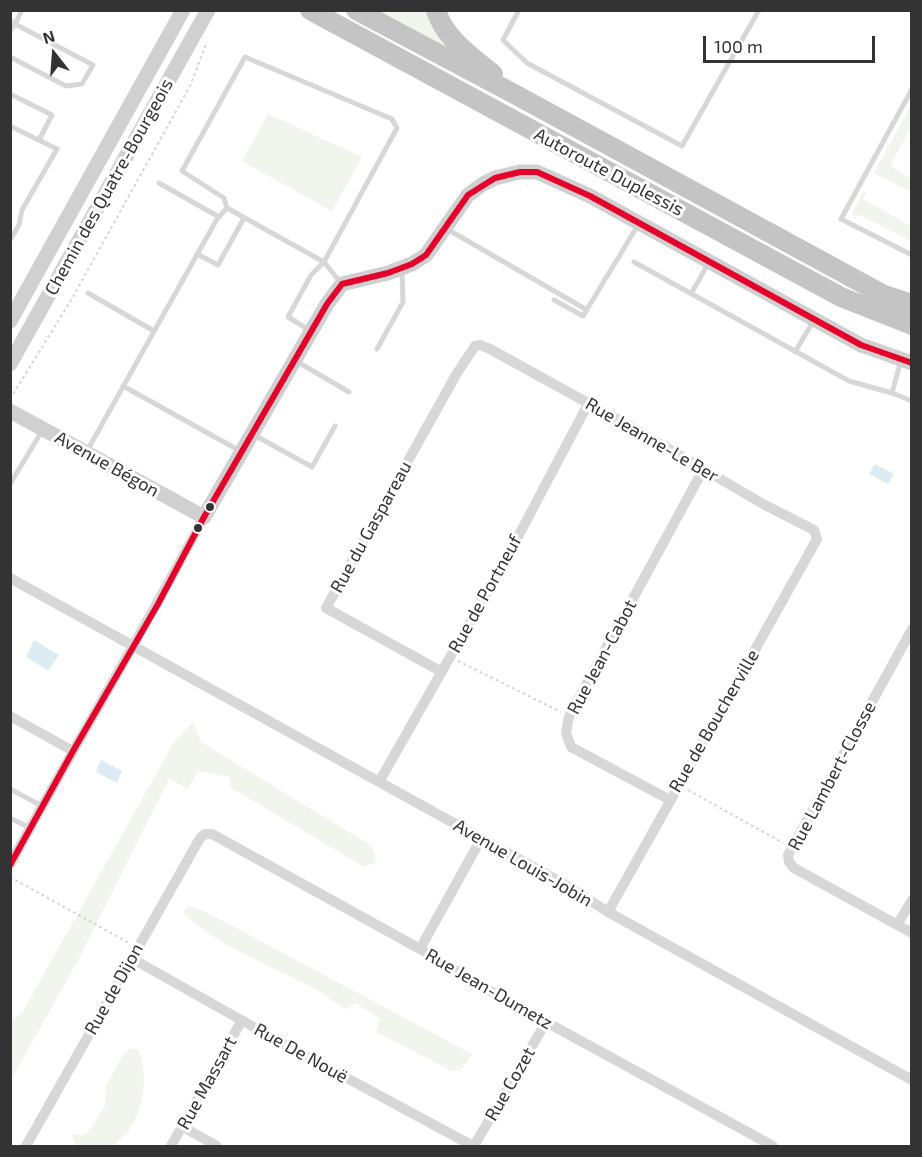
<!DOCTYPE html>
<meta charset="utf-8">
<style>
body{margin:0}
#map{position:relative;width:922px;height:1157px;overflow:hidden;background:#fff;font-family:"Exo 2",sans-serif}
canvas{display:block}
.frame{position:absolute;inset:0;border:12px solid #333;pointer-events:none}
.north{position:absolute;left:24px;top:24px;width:60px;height:60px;-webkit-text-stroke:4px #fff;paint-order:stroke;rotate:343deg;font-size:16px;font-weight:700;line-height:24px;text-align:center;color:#333}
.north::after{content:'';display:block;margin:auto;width:21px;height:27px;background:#333;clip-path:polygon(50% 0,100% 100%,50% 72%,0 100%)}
.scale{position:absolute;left:703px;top:36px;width:172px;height:27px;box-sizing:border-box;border:3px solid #333;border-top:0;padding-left:8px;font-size:18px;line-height:21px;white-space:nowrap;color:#333;-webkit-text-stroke:4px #fff;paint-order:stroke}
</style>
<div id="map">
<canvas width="922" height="1157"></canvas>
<div class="frame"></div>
<div class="north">N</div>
<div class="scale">100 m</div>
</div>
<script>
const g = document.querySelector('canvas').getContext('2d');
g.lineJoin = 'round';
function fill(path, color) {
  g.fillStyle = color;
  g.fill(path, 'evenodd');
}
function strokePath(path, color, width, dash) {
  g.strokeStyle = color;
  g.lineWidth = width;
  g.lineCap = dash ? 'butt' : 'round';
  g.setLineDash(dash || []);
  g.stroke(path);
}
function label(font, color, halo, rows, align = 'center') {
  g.font = font + ' "Exo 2",sans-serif';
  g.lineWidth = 6;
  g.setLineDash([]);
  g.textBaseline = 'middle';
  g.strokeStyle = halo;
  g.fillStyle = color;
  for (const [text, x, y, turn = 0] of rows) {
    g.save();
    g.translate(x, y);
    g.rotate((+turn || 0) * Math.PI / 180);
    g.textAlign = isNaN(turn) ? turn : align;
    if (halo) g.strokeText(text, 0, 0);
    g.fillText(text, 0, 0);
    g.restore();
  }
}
fill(new Path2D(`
 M373,11h55l21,34 -3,5z
 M911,105v22l-21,39 21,12v14l-37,-19z
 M268,114l94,43 -30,54 -90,-50z
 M864,191l2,1 -3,7 46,26 2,-2v18l-51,-26 -6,4 -1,-8z
 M193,722l8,20 171,104 4,16 -12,5 -134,-80v-10l-32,-6 -10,18 -19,-10 -92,183 -66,118v-60l11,-7 152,-271z
 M189,906l19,7 264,141 -12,17h-8l-76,-39 4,-14 -25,-15 -10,6c-14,-9 -28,-20 -43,-27 -34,-17 -95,-42 -119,-70z
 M130,1049h8c10,27 7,56 -9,81 -4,6 -11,10 -16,16h-36l-6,-12 15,1 19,-29 1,-20 18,-33z`), '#f1f5ed');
fill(new Path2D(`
 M875,464l19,10 -6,10 -19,-10z
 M34,640l25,15 -11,16 -22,-14z
 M101,760l21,11 -5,12 -21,-11z`), '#ddebf3');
strokePath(new Path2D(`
 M10,399l60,-97 120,-216 17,-44
 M458,661l103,51
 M688,790l95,53
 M10,877l119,66`), '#d6d6d6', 2, [3, 3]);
strokePath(new Path2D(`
 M519,10l-16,30 24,23 155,83 77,-136
 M10,21l5,3 7,-14
 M10,31l5,-7 78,41 -11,19 -16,2 -56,-29
 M912,89l-71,130 71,36
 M10,94l42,21 -13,25
 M10,126l47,23 -35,61 -3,15 -9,15
 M159,183l60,34
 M447,229l140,81
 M197,254l21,11 26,-47
 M634,262l215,119 43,12 20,8
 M88,293l66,38
 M691,294l17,-30
 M554,300l29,16 55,-91
 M309,330l-21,-13 23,-42 13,-13 73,-134 -5,-9 -147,-62 -63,114 42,27 3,10 97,54 17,21
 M377,349l26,-47 -1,-33
 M795,352l19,-32
 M296,361l53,31
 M123,386l117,65
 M892,393l9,-33
 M254,435l58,32 23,-41
 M87,451l130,-232 10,-11
 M10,484l32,-53
 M10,789l32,17
 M10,818l20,10`), '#d7d7d7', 5);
strokePath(new Path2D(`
 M10,578l554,306 44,28 304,168
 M912,629l-124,226 1,7 5,6 118,65
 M442,672l-116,-64 131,-235 18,-27 5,-1 10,4 145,80 128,75 51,26 3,9 -209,373
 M10,716l63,35
 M379,782l132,-232 77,-146
 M670,800l-99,-53 -5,-14 3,-17 134,-246
 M10,865c63,-117 132,-231 194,-348
 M897,925l15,-25
 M420,949l61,-110
 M131,958l151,85 191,103
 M183,1127l34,19
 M26,1146l174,-308 5,-4h7l208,115 84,50 269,147
 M171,1146l71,-126
 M474,1146l72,-124`), '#d7d7d7', 10);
strokePath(new Path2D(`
 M10,321l173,-311
 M10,364l198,-354
 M10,411l194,106 123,-213 15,-20 46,-11 24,-9 14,-9 42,-60 15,-11 12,-6 25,-6h17l53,24 271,149 51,18`), '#d0d0d0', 15);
strokePath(new Path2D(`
 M310,10l531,287 71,28
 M356,10l162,86 366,199 28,9
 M436,10c8,28 36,47 57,64`), '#c4c4c4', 20);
strokePath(new Path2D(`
 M10,865l63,-114 85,-147 46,-87 123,-213 15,-20 46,-11 24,-9 14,-9 42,-60 27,-17 25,-6h17l53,24 271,149 51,18`), '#e4002b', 6);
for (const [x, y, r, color] of [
 [210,507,5,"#333"],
 [198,528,5,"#333"]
]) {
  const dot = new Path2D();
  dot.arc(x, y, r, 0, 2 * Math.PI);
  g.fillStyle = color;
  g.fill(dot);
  strokePath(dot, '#fff', 2);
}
label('18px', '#333', '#fff', [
 ["Autoroute Duplessis",609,172,28],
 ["Chemin des Quatre-Bourgeois",109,187,-61],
 ["Rue Jeanne-Le Ber",652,440,30],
 ["Avenue Bégon",107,464,29],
 ["Rue du Gaspareau",371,527,-61],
 ["Rue de Portneuf",485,594,-61],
 ["Rue Jean-Cabot",602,657,-62],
 ["Rue de Boucherville",714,721,-60],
 ["Rue Lambert-Closse",832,776,-62],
 ["Avenue Louis-Jobin",523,863,30],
 ["Rue de Dijon",114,989,-61],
 ["Rue Jean-Dumetz",489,989,30],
 ["Rue De Nouë",301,1053,29],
 ["Rue Massart",207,1083,-61],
 ["Rue Cozet",510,1084,-60]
]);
</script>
